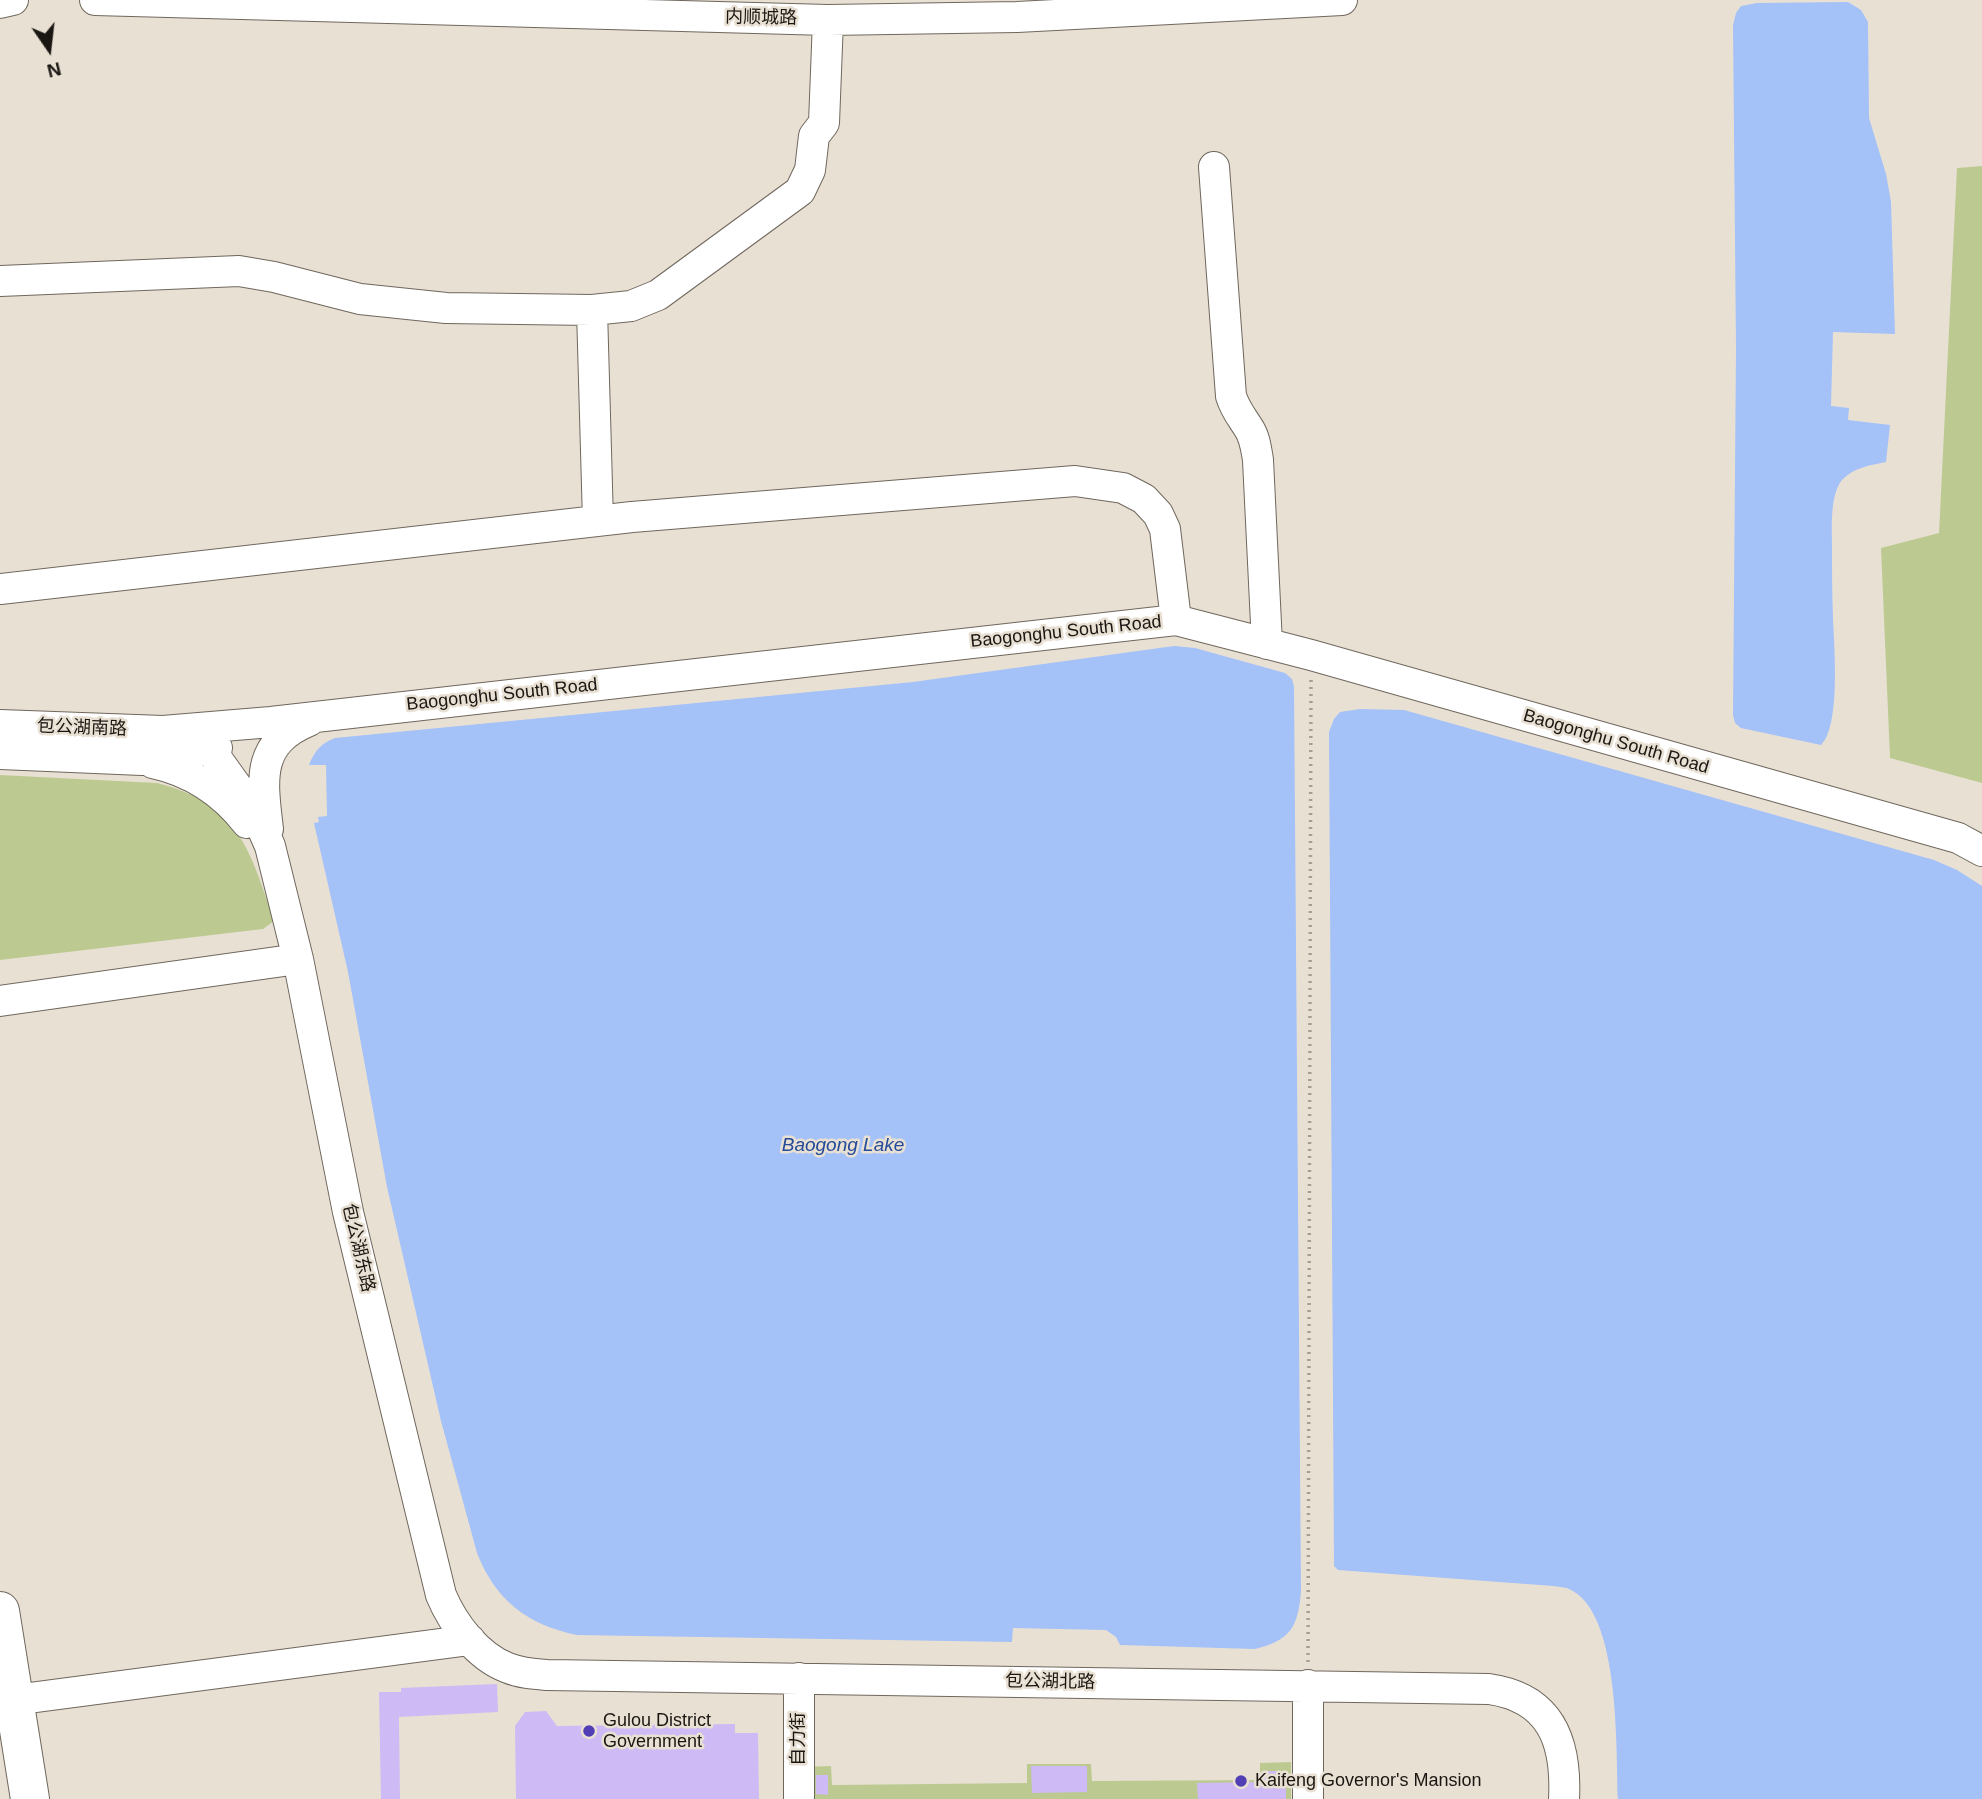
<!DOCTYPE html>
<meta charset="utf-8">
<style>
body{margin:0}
#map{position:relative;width:1982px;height:1799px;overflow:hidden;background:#e9e0d4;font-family:Helvetica,sans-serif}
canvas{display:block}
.north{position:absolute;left:14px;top:14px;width:70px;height:70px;-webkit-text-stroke:5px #e9e0d4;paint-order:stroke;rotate:166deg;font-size:19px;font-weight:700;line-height:28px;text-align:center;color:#1a1712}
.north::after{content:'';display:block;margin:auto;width:24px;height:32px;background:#1a1712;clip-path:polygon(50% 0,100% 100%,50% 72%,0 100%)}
</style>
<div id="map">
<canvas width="1982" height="1799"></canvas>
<div class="north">N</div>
</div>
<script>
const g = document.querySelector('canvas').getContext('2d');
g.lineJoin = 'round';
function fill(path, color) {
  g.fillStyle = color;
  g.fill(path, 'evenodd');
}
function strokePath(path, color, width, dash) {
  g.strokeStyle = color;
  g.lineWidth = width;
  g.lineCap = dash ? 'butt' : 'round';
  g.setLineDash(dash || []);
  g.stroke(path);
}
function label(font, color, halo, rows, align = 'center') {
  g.font = font + ' Helvetica,"Noto Sans SC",sans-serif';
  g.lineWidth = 5;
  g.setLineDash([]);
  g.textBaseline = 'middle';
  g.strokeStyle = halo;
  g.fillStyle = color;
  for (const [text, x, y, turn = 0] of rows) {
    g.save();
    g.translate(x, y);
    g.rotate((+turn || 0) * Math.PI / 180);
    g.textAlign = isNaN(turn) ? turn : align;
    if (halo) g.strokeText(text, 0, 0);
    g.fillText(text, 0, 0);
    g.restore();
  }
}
fill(new Path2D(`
 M1982,166v617l-92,-25 -9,-210 58,-15 18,-365z
 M0,775l157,8c81,20 93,66 117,138l-11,8 -263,31z
 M1291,1762v37h-490v-32l30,-1 1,19 195,-2v-19h64l1,17 168,-1v-17z`), '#bcca92');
fill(new Path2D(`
 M1848,2l13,8 7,12 1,96 17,56 5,28 4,132 -62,-2 -2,74 18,2 -1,12 42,5 -4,37c-16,3 -33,6 -44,18 -12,15 -10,45 -10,63 0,25 0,50 1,75 1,28 8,108 -12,127l-80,-17 -6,-5 -2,-8 3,-366 -3,-324 3,-12 5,-7 16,-3z
 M1174,646l21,2 90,25 7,6 2,8 7,904c-3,36 -10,49 -46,58l-135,-4 -4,-8 -10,-7 -93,-2 -1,14 -435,-7c-49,-10 -81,-34 -100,-82l-36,-132 -54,-234 -39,-215 -34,-149 5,-1 -1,-5 9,-1 -1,-51h-17c6,-14 11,-21 26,-27l578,-56z
 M1360,709l44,1 530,150 23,10 25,16v913h-364c-2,-48 3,-188 -49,-210 -4,-2 -11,-2 -16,-3l-215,-16 -4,-4 -5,-834 5,-13 6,-7z`), '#a4c1f8');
fill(new Path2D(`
 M497,1684l1,28 -99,5 1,82h-19l-2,-107h22v-4z
 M546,1711l11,15 178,-2v9h23l1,66h-243l-1,-73 10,-14z
 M1031,1766h56v26l-55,1z
 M1262,1771h24v28h-88l-1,-16 65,-1z
 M816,1775h12v20l-12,-1z`), '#cebaf5');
const minor = new Path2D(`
 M95,0l733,20 189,-3 325,-17
 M0,3l13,-3
 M1214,167l17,229c4,13 10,20 17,31 7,10 8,21 10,33l9,184
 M0,281l239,-10 35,6 86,22 86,9 146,2 39,-4 27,-11 142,-104 10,-21 4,-34 10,-13 4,-103
 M592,310l6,211
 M0,589l632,-72 443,-36 48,7 21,11 14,15 7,15 11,91
 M0,725l163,6 108,-9 905,-102 135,35 647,183 24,13
 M163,731l22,4 12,5 13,9 45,63 15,34 28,113 50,253 93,383c12,29 37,62 67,73 12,5 26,6 39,7l942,14c62,9 78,52 75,110
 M0,754l142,6 75,-12
 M153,763c37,8 70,29 94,60
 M268,829c-6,-50 -12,-86 41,-108
 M0,1001l298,-42
 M1308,1685v114
 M14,1700l456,-60
 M799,1799v-121`);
const major = new Path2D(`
 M0,1611l30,188`);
strokePath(minor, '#6f675d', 32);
strokePath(major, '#6f675d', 40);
strokePath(new Path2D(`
 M1308,1662l3,-983`), '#a59e94', 3.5, [2, 5]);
strokePath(minor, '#fff', 30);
strokePath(major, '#fff', 38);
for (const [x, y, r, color] of [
 [589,1731,7,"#513db4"],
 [1241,1781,7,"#513db4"]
]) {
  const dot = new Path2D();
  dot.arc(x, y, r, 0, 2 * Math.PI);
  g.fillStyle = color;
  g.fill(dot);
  strokePath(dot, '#e9e0d4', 2.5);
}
label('18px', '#1a1712', '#e9e0d4', [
 ["内顺城路",761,18,1],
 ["Baogonghu South Road",1066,632,-6],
 ["Baogonghu South Road",502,695,-6],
 ["包公湖南路",82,728,2],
 ["Baogonghu South Road",1616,742,16],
 ["包公湖东路",358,1248,77],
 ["包公湖北路",1050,1682,1],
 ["自力街",799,1739,-90]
]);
label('18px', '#1a1712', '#e9e0d4', [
 ["Gulou District",603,1721],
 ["Government",603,1742],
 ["Kaifeng Governor's Mansion",1255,1781]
], 'left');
label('italic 19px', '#254b99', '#e9e0d4', [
 ["Baogong Lake",843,1146]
]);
</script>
